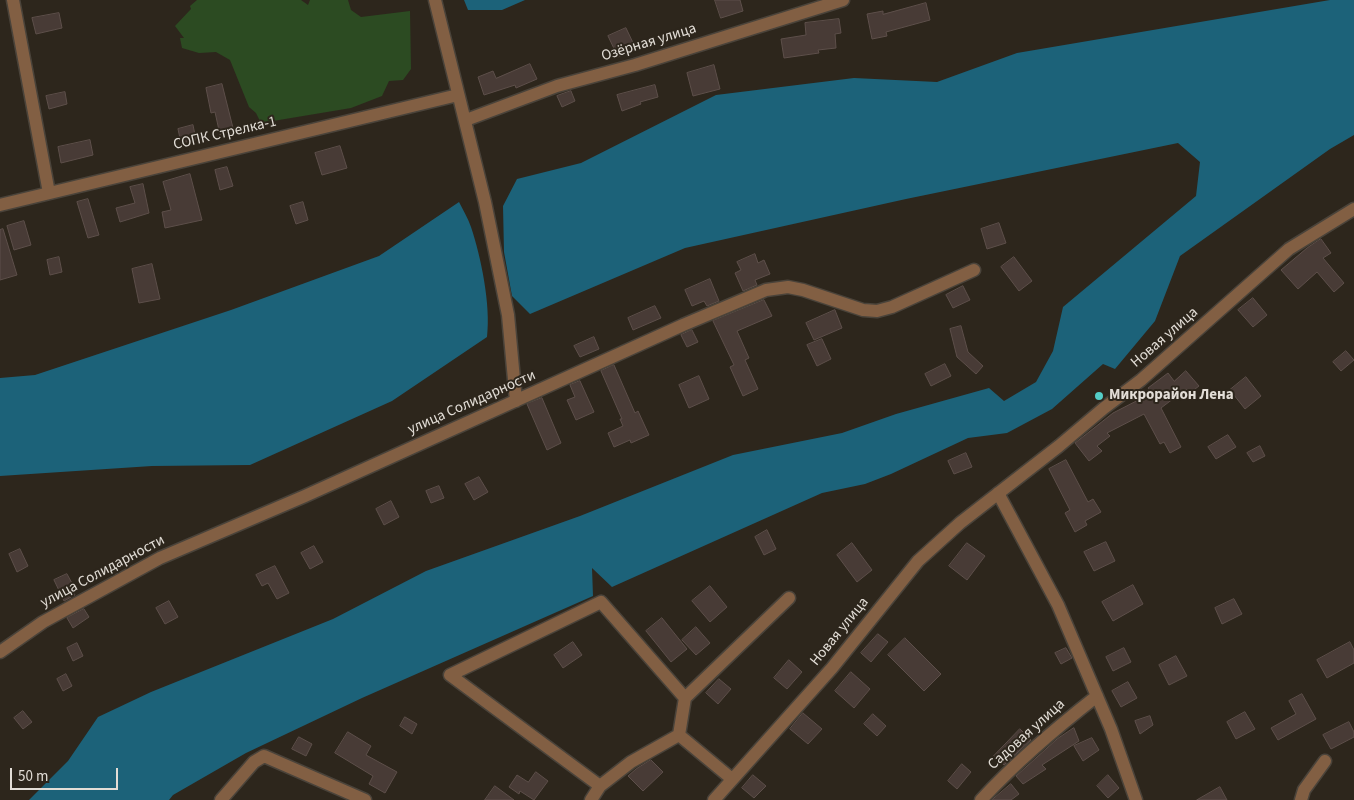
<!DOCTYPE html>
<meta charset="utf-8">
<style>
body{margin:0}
#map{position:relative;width:1354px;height:800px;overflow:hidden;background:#2d261c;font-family:"Source Sans 3",sans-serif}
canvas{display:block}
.scale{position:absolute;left:10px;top:768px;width:108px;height:22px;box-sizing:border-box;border:2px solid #e2ddd6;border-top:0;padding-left:6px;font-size:15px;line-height:18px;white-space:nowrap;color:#e2ddd6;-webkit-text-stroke:4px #2d261c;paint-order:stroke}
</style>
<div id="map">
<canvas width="1354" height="800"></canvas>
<div class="scale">50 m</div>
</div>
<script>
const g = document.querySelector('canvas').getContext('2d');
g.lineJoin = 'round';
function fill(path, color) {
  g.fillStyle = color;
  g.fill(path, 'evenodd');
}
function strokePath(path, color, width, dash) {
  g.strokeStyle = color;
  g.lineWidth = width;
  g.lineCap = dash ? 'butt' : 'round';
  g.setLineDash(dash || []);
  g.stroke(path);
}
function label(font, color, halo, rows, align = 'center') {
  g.font = font + ' "Source Sans 3",sans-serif';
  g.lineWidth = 4;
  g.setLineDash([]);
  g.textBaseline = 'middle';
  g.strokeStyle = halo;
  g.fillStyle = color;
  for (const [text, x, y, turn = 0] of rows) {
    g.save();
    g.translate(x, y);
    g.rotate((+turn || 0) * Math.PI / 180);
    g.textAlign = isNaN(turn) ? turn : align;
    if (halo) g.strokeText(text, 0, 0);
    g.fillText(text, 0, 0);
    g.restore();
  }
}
fill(new Path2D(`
 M197,0h104l7,5 2,-5h38l3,10 10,7 49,-6 1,58 -8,11 -14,1 -7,15 -31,12 -90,15 -5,-10 -7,-6 -19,-47 -14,-8 -17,1 -17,-5 -2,-10h4l-9,-12 16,-17 -1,-3z`), '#2c4b22');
fill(new Path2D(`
 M464,0h61l-23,10h-34z
 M1330,0h24v135l-24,14 -150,107 -25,65 -40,48 -12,-5 -51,45 -45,24 -39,5 -77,36 -26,10 -43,9 -210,94 -20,-19 1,28 -231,102 -116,55 -73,42 -4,5h-140l39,-39 30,-44 53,-25 182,-73 93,-48 154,-55 153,-61 109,-22 54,-19 93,-26 15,13 32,-19 17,-31 10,-44 133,-111 4,-34 -22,-19 -272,56 -221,49 -155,66 -18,-18 -8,-44 -1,-46 14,-27 64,-16 135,-68 138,-17 83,4 80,-29z
 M459,202c4,8 9,16 12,25 10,30 20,78 16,110l-95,64 -142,64 -98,1 -152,10v-98l35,-3 196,-65 148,-54z`), '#1c6279');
const building = new Path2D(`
 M715,0h25l3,11 -22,7z
 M926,3l4,17 -44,12 1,4 -15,3 -5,-25 16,-3v3z
 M59,13l3,15 -26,6 -4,-16z
 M839,19l2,14 -6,1 1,14 -18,2 1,3 -35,5 -3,-19 25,-4 -1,-12z
 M626,28l10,21 -18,8 -10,-21z
 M530,64l7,15 -21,9 -1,-3 -31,10 -6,-18 15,-6 3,7z
 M714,65l6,24 -27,7 -6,-23z
 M222,84l12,48 -14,3 -5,-23 -4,1 -5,-25z
 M655,85l3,12 -18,5 1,2 -19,7 -5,-16z
 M571,91l4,10 -13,6 -5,-11z
 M65,92l2,12 -18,5 -3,-13z
 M193,125l3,15 -15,3 -3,-14z
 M90,140l3,15 -32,8 -3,-16z
 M340,146l7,22 -25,7 -7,-22z
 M227,167l6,19 -13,4 -5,-20z
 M190,174l12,46 -37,8 -3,-16 9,-2 -8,-28z
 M143,184l6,29 -29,9 -4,-14 19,-5 -5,-16z
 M88,199l11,36 -11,3 -11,-36z
 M303,202l5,18 -12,4 -6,-18z
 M24,221l7,24 -17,5 -7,-24z
 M999,223l7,20 -19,6 -6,-20z
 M3,229l14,46 -17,5v-50z
 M1321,239l10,14 -8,5 21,25 -10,9 -17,-20 -19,17 -17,-19 26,-22z
 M755,254l3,9 6,-3 6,14 -15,6 2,5 -14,6 -8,-18 6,-3 -4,-8z
 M59,257l3,15 -12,3 -3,-15z
 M1014,257l18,24 -13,10 -18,-24z
 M152,264l8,35 -21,4 -7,-34z
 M710,279l9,22 -12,5 -3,-5 -12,5 -7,-16z
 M963,286l7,14 -17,8 -7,-13z
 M1253,298l14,17 -14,12 -15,-17z
 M764,300l8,16 -35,15 12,27 -4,2 13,29 -15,7 -13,-29 4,-2 -21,-44z
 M655,306l6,12 -28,12 -5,-12z
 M835,310l7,18 -28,12 -8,-17z
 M961,326l7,26 15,14 -7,8 -19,-17 -7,-28z
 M692,330l6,12 -11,5 -6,-12z
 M594,337l5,12 -19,8 -6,-11z
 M822,339l9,20 -14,7 -10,-21z
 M1346,351l8,9 -13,11 -8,-9z
 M945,364l6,12 -20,10 -6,-12z
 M614,365l21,48 3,-2 11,24 -18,8 -1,-3 -16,7 -6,-14 15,-7 -3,-7h2l-21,-48z
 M1186,371l13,15 -9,7 -4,-4 -25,19 20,39 -11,6 -6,-11 -4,2 -16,-30 -37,19 3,3 -13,10 5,5 -13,10 -14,-18 38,-30 39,-20 -4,-5 20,-15 6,8z
 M699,376l10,23 -20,9 -10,-23z
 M1246,377l15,19 -16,13 -15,-19z
 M580,381l14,31 -18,8 -9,-20 8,-3 -5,-12z
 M542,398l19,45 -14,7 -20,-46z
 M1228,435l8,12 -20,12 -8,-12z
 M1260,446l5,10 -12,6 -6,-9z
 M966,453l6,14 -18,7 -6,-13z
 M1066,460l22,42 5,-3 8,13 -16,9 2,4 -12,7 -10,-19 5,-3 -21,-41z
 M479,477l9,15 -14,8 -9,-16z
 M439,486l5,12 -13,5 -5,-12z
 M391,501l8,16 -15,8 -8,-16z
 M767,530l9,19 -12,6 -9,-18z
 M1106,542l9,19 -21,10 -10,-19z
 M852,543l20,27 -15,12 -20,-27z
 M967,543l18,13 -18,24 -18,-14z
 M314,546l9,16 -13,7 -9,-16z
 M20,549l8,17 -11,6 -8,-18z
 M275,566l14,27 -12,6 -9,-16 -6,3 -6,-11z
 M67,574l6,11 -3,2 5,8 -11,6 -10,-21z
 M1133,585l10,19 -30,17 -11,-19z
 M710,586l17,21 -17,15 -18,-21z
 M1234,599l8,15 -20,10 -7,-16z
 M169,601l9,16 -13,7 -9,-16z
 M84,609l5,8 -16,11 -6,-10z
 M662,618l25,31 -16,13 -25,-31z
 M696,627l14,16 -14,12 -14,-15z
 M878,634l10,8 -17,20 -10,-9z
 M905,638l36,36 -17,17 -36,-36z
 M573,642l9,13 -19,13 -9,-13z
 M1350,642l4,8v13l-27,15 -10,-18z
 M77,643l6,13 -10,5 -6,-13z
 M1066,648l6,10 -11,6 -6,-11z
 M1124,648l7,14 -18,9 -7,-14z
 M1176,656l11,20 -18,9 -10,-20z
 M789,660l13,12 -15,17 -13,-11z
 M851,672l19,17 -16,19 -19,-17z
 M66,674l6,12 -9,5 -6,-12z
 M719,679l12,10 -13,15 -12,-11z
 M1128,682l9,16 -16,9 -9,-16z
 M1302,694l14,25 -38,21 -7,-12 25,-14 -7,-13z
 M23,711l9,11 -9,7 -9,-11z
 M1245,712l10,17 -19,10 -9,-17z
 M803,713l19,16 -14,15 -18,-15z
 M873,714l13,12 -9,10 -13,-12z
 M1150,716l3,9 -13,9 -5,-13z
 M405,717l12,7 -5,10 -12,-8z
 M1349,722l5,10v5l-23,12 -8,-14z
 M1074,728l5,13 -37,24 4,4 -23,15 -7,-8 41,-37z
 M1020,729l11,11 -27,25 -10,-9z
 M348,732l23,14 -5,9 31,17 -12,21 -16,-9 4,-8 -38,-23z
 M299,737l13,7 -6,12 -14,-7z
 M1092,738l7,12 -16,11 -9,-15z
 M651,760l12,12 -20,19 -15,-15 8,-7z
 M962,764l9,8 -14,17 -9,-8z
 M536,772l12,9 -14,19 -14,-9 -1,3 -10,-7 8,-12 11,7z
 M753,775l13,11 -12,12 -12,-10z
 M1108,775l11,13 -11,10 -11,-12z
 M1011,784l8,10 -8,6h-19z
 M495,786l19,14h-29z
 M1220,787l7,13h-30z`);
fill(building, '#483b36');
strokePath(building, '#5d4f4a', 1);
const minor = new Path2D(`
 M13,0l36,193
 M435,0l50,202 23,113 8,86
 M466,120l91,-34 78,-21 208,-65
 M0,205l458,-110
 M998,493l60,112 53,124 25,71
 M0,652l43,-30 117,-64 145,-62 378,-171 83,-35 22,-3 15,3 60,20 14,1 15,-4 82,-37
 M685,698l104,-100
 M600,786l-150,-111 151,-73 84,96 -6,37
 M221,800l33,-38 10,-6 101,44
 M591,800l9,-14 31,-24 48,-27 53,44
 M714,800l118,-132 86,-107 42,-38 99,-77 45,-38 37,-28 148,-131 65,-40
 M981,800c35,-38 75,-72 116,-104
 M1301,800l3,-10 21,-29`);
strokePath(minor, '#4a433a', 15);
strokePath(minor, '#825f43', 12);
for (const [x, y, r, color] of [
 [1099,396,5,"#54cdc7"]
]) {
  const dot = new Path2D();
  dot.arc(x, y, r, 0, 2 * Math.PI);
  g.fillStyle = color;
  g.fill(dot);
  strokePath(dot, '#2d261c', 2);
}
label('15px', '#e2ddd6', '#2d261c', [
 ["Озёрная улица",649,43,-17],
 ["СОПК Стрелка-1",225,134,-13],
 ["Новая улица",1165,338,-41],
 ["улица Солидарности",472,403,-24],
 ["улица Солидарности",103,572,-28],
 ["Новая улица",840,632,-51],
 ["Садовая улица",1027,735,-42]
]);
label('bold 15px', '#e2ddd6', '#2d261c', [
 ["Микрорайон Лена",1109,396]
], 'left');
</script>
